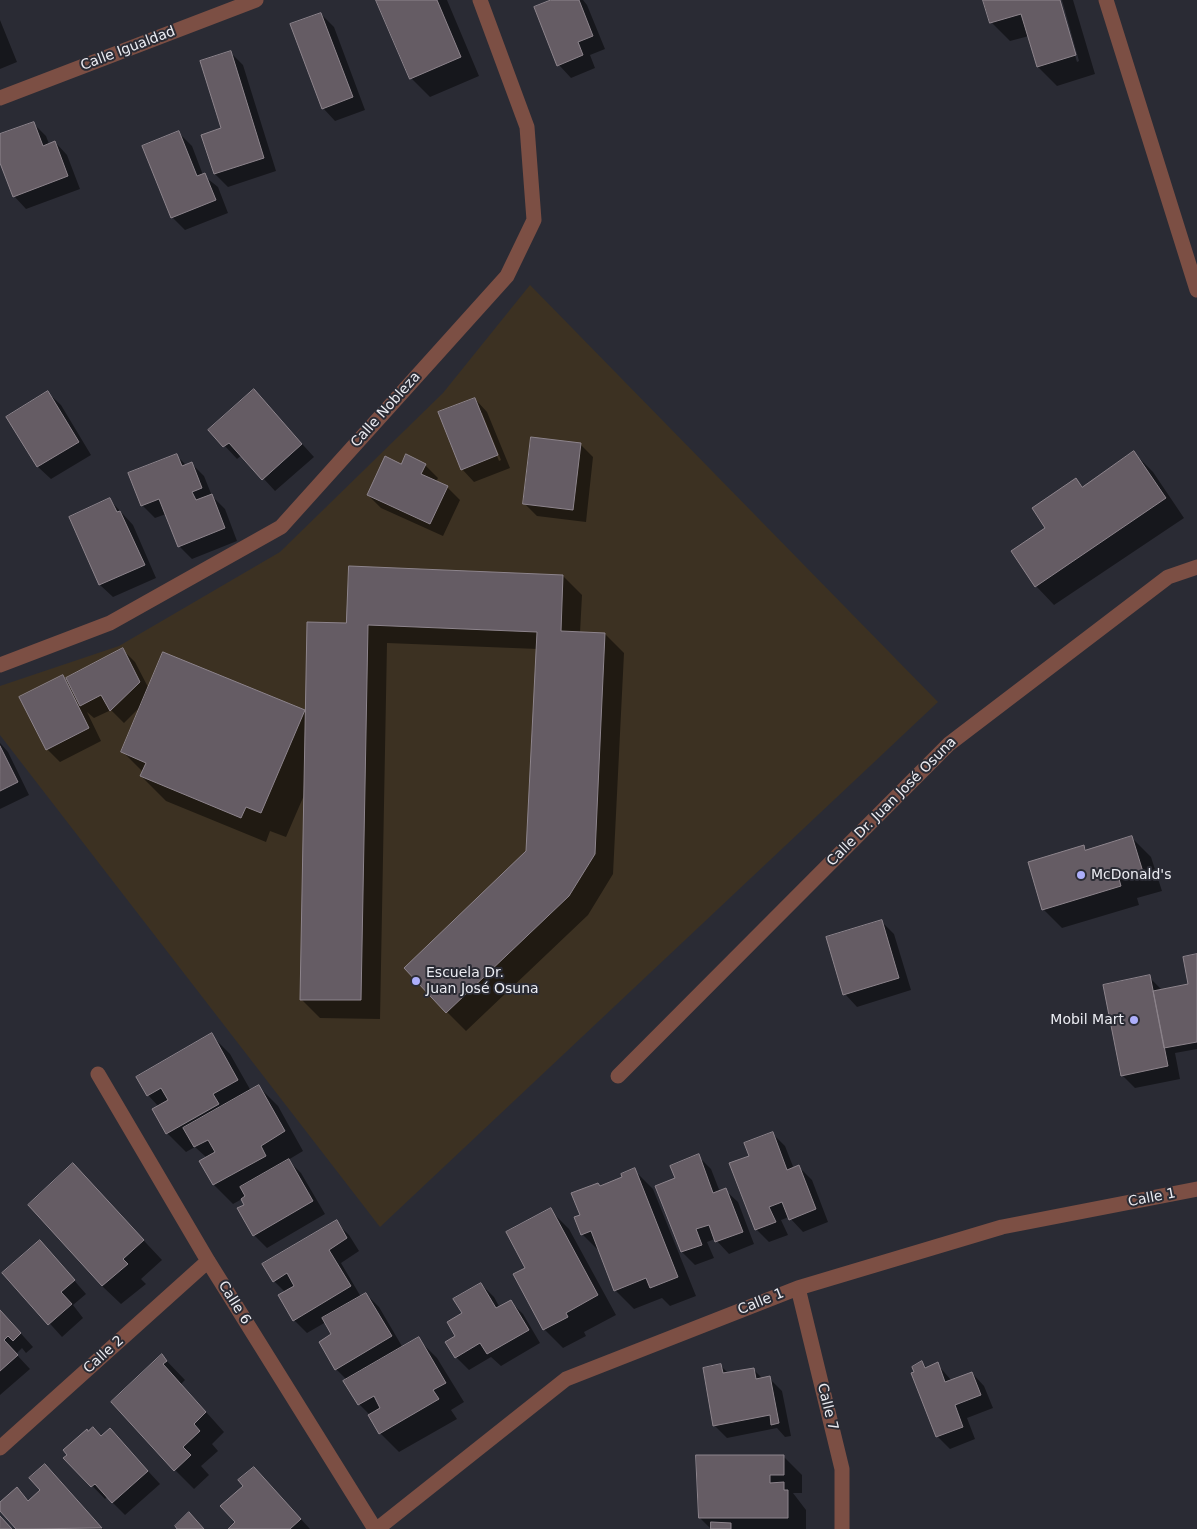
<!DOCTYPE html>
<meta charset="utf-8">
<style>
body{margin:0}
canvas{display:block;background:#2a2b34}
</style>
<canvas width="1197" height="1529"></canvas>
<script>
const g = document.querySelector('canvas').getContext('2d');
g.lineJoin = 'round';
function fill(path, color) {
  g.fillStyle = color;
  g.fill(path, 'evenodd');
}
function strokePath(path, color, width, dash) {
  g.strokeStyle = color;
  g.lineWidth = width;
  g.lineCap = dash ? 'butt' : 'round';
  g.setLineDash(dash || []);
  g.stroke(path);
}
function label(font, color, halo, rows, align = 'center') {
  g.font = font + ' "DejaVu Sans",sans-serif';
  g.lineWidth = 4;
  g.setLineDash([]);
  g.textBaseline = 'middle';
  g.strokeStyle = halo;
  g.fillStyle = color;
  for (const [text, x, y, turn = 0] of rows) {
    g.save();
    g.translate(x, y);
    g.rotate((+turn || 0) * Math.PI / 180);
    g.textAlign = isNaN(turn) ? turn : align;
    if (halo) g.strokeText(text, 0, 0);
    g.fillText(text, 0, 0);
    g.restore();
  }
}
fill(new Path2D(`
 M530,285l408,417 -558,525 -380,-492v-49l119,-40 161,-94 163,-159z`), '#3c3122');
fill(new Path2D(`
 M378,0h69l32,76 -49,21 -19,-19z
 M555,0h28l4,5 18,44 -15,6 5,13 -24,10 -12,-13z
 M985,0h74l18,62 2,-1 -17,-61h11l22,74 -38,12 -19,-19 -9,-31 -19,5 -19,-19z
 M321,14l13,13 31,83 -30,11 -12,-13z
 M0,20l17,42 -17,7z
 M230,52l13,13 33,106 -48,16 -13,-13 -12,-38 20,-7z
 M33,123l13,13 3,8 6,-2 12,13 13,34 -54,20 -12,-13 -14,-37v-23z
 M179,133l13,13 11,29 15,12 10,26 -43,17 -13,-13z
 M254,391l60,66 -39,34 -33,-36 -5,4 -27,-29z
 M48,393l13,12 30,50 -40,24 -13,-12 -30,-50z
 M475,399l12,13 23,56 -36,14 -12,-13zM480,413h2l19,47 -2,1z
 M580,444l13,13 -7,65 -49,-6 -13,-13z
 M1134,453l19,19 31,46 -130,87 -18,-19 11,-58 29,-48 7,7z
 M176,455l10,10 5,-2 13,13 8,20 13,13 12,32 -45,18 -13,-13 -13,-32 -11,4 -13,-13z
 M425,465l13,13 -2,4 11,5 13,13 -17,36 -62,-28 -13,-13 34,-29z
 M110,500l23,25 23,53 -43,19 -13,-12 -30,-68z
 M563,576l19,19 -2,38 25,1 19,19 -11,221 -25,41 -122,116 -19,-19 81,-160 10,-203 -151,-6 -7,376 -60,-1 -19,-19 4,-206 -19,44 -16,-6 -4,11 -100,-41 -25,-25 2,-4 -20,-20 19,-47 -18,18 -13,-13 -17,8 -7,-6 14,29 -41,21 -13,-13 15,-73 4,3 57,-29 12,12 14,27 155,22 2,3 41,-90z
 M0,743l8,9 21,43 -29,14z
 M1132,838l19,19 11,34 -25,7 2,7 -77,23 -19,-19 41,-62 4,4z
 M882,922l12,12 17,56 -54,17 -12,-13z
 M1197,955v94l-22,4 5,26 -45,9 -13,-13 27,-98 13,13 28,-5z
 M211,1035l19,19 21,37 8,-4 19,19 25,45 -15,9 13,13 24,41 -58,34 -13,-13 -12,-36 -9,5 -19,-19 -13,-24 6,-3 -12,-11 -9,5 -19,-19 -8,-26 -11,-12z
 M772,1133l13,13 9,23 5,-2 13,13 16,42 -25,10 -14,-15 -8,3 7,15 -19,7 -13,-13 -6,-72z
 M698,1156l13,13 9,23 5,-2 13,12 16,42 -25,10 -14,-15 -8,3 7,16 -19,7 -13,-13 -25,-66 20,-7z
 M73,1165l89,95 -21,19 5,5 -25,20 -19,-18z
 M634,1170l19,19 43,107 -26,10 -8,-8 -28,11 -19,-19 -15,-38 -18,-18v-19z
 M550,1210l19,19 47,86 -32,17 2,4 -23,12 -19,-19 -29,-55 11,-6z
 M336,1222l13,13 10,16 -18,12 20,34 5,-3 13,13 24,41 15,-9 19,19 27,44 -13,8 6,9 -58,33 -19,-19 -9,-17 -12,-12 -12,-24 -11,-11 -3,-35 -7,-12 -19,11 -13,-13 -9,-28 -11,-11z
 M52,1255l34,39 -13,11 10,13 -21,19 -58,-64z
 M481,1284l13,13 6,11 10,-7 13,13 17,29 -39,23 -10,-9 -22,13 -13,-13 1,-21 7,-22z
 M0,1310l33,37 -7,6 -4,-5 -6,6 14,15 -30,26z
 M162,1356l23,24 -4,4 43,48 -12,12 6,7 -17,15 8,9 -15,14 -19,-19z
 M922,1363l5,5 10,-4 15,17 20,-8 12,13 9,22 -26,10 8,21 -25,10 -13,-13z
 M721,1366l8,8 24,-5 10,10 6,-1 13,13 9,45 -6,1 -8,-9 -50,10 -13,-13z
 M102,1437l20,6 38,41 -35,31 -18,-18 -2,2 -40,-41z
 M783,1456l19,19v18h-9l13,17v19h-95l-11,-11z
 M267,1482l43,47h-80l7,-7 8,-36z
 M63,1485l40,44h-85l-18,-20v-5l17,-15 12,12z`), '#0007');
const building = new Path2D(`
 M376,0h61l24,57 -51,22z
 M551,0h28l14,36 -15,6 5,13 -26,11 -23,-59z
 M983,0h77l16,55 -39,12 -16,-53 -31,9z
 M321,13l32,84 -31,12 -32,-85z
 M231,51l33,107 -50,16 -13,-39 20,-7 -21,-67z
 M34,122l9,24 12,-5 13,35 -55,21 -13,-34v-29z
 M179,131l18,45 8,-3 11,27 -45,18 -29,-72z
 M254,389l48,55 -40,36 -33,-37 -6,4 -15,-17z
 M48,391l31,51 -42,25 -31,-50z
 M475,398l23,57 -37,15 -23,-58z
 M531,437l50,6 -8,67 -50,-6z
 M1134,451l32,47 -131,89 -24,-36 34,-23 -13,-20 44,-30 6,9z
 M177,454l5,12 10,-4 10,26 -10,4 4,8 16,-6 13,34 -47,19 -19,-48 -18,7 -13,-33z
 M406,454l20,10 -5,10 27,12 -18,38 -63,-29 18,-39 16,8z
 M110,498l7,14 3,-1 25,54 -46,20 -30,-68z
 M349,566l214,9 -2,56 44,2 -10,221 -26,42 -123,117 -42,-45 122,-117 11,-219 -169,-7 -7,375h-61l7,-378 39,1z
 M123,648l17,34 -30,29 -9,-16 -21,11 -14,-28z
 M163,652l142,58 -44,103 -15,-6 -5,11 -101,-42 6,-13 -25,-11z
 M63,675l26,53 -43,22 -27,-53z
 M0,746l18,36 -18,9z
 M1132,836l11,36 -24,7 2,7 -79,24 -14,-48 56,-17 1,5z
 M882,920l17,58 -56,17 -17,-58z
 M1197,954v88l-33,6 -11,-57 35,-7 -5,-27z
 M1150,975l18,91 -47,10 -18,-91z
 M212,1033l26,47 -25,14 6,10 -53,30 -14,-25 16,-9 -7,-12 -14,8 -11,-19z
 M259,1085l26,46 -24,15 5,10 -53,29 -14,-24 16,-9 -7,-12 -14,7 -11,-19z
 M773,1132l14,38 12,-5 17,44 -27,11 -7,-18 -13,5 7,15 -21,8 -26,-67 20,-7 -5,-13z
 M699,1154l14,39 13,-5 17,44 -28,10 -6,-17 -13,4 6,16 -21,7 -26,-66 20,-8 -5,-12z
 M289,1159l24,42 -60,35 -16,-28 7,-3 -3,-6 4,-3 -5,-9z
 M73,1163l71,77 -21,19 5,5 -26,22 -74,-81z
 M635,1168l43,109 -28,11 -4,-10 -32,13 -23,-60 -10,4 -7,-18 6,-2 -9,-22 27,-10 2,3 22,-9 -1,-3z
 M551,1208l47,87 -32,18 2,4 -25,13 -30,-56 12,-6 -19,-36z
 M337,1220l10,18 -18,12 22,36 -58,35 -15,-26 16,-9 -7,-13 -14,9 -11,-18z
 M40,1240l35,40 -14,12 11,12 -24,21 -46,-52z
 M481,1283l15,25 15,-8 18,30 -42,24 -7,-11 -25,15 -10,-16 10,-6 -8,-14 15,-9 -9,-14z
 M366,1293l26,43 -57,34 -16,-28 12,-8 -9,-16z
 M0,1310l21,23 -8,8 -5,-5 -4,4 14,15 -18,16z
 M419,1337l27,46 -13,7 6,9 -60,35 -11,-19 12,-7 -6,-12 -16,9 -15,-24z
 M162,1354l5,7 -4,3 43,48 -12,12 6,7 -17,16 8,8 -17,16 -63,-69z
 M922,1361l3,7 13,-6 7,20 27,-10 9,23 -26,10 8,22 -27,10 -25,-64 3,-1 -2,-5z
 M721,1364l2,9 31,-5 2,11 14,-3 9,47 -8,2 -1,-10 -57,11 -10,-58z
 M93,1427l8,9 9,-8 38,43 -36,32 -17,-19 -4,3 -28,-29 4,-3 -4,-5 24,-21 1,2z
 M696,1455h88v20h-14v8l14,-1v8h4v28h-89z
 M45,1464l57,64 -86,1 -16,-18v-9l17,-15 11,14 12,-11 -11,-12z
 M254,1467l47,52 -11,10h-62l7,-7 -15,-16 23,-20 -5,-6z
 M189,1512l15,17h-27l-2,-3z
 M0,1516l12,13h-12z
 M711,1522l20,1v6h-20z`);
fill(building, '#655c64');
strokePath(building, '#8d848c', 1);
strokePath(new Path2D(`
 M0,98l256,-98
 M0,665l110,-42 171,-96 226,-251 27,-56 -7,-93 -47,-127
 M98,1074l110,187 167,268
 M618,1076l331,-332 219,-167 29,-10
 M798,1288l44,181v60
 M0,1448l208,-187
 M377,1529l189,-150 232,-91 204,-61 195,-38`), '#7c4f44', 15);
strokePath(new Path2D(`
 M1106,0l91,290`), '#7c4f44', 15);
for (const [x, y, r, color] of [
 [1081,875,5,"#adaffb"],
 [416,981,5,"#adaffb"],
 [1134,1020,5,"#adaffb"]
]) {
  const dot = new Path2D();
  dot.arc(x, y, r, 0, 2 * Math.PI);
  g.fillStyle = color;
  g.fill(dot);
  strokePath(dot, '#2a2b34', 2);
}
label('14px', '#ebecf2', '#2a2b34', [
 ["Calle Igualdad",128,49,-21],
 ["Calle Nobleza",386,410,-48],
 ["Calle Dr. Juan José Osuna",892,802,-45],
 ["Calle 1",1152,1198,-11],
 ["Calle 1",761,1302,-22],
 ["Calle 6",234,1303,58],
 ["Calle 2",104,1355,-42],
 ["Calle 7",827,1407,76]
]);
label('14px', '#ebecf2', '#2a2b34', [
 ["McDonald's",1091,875],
 ["Escuela Dr.",426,973],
 ["Juan José Osuna",426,989],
 ["Mobil Mart",1124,1020,"right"]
], 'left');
</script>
